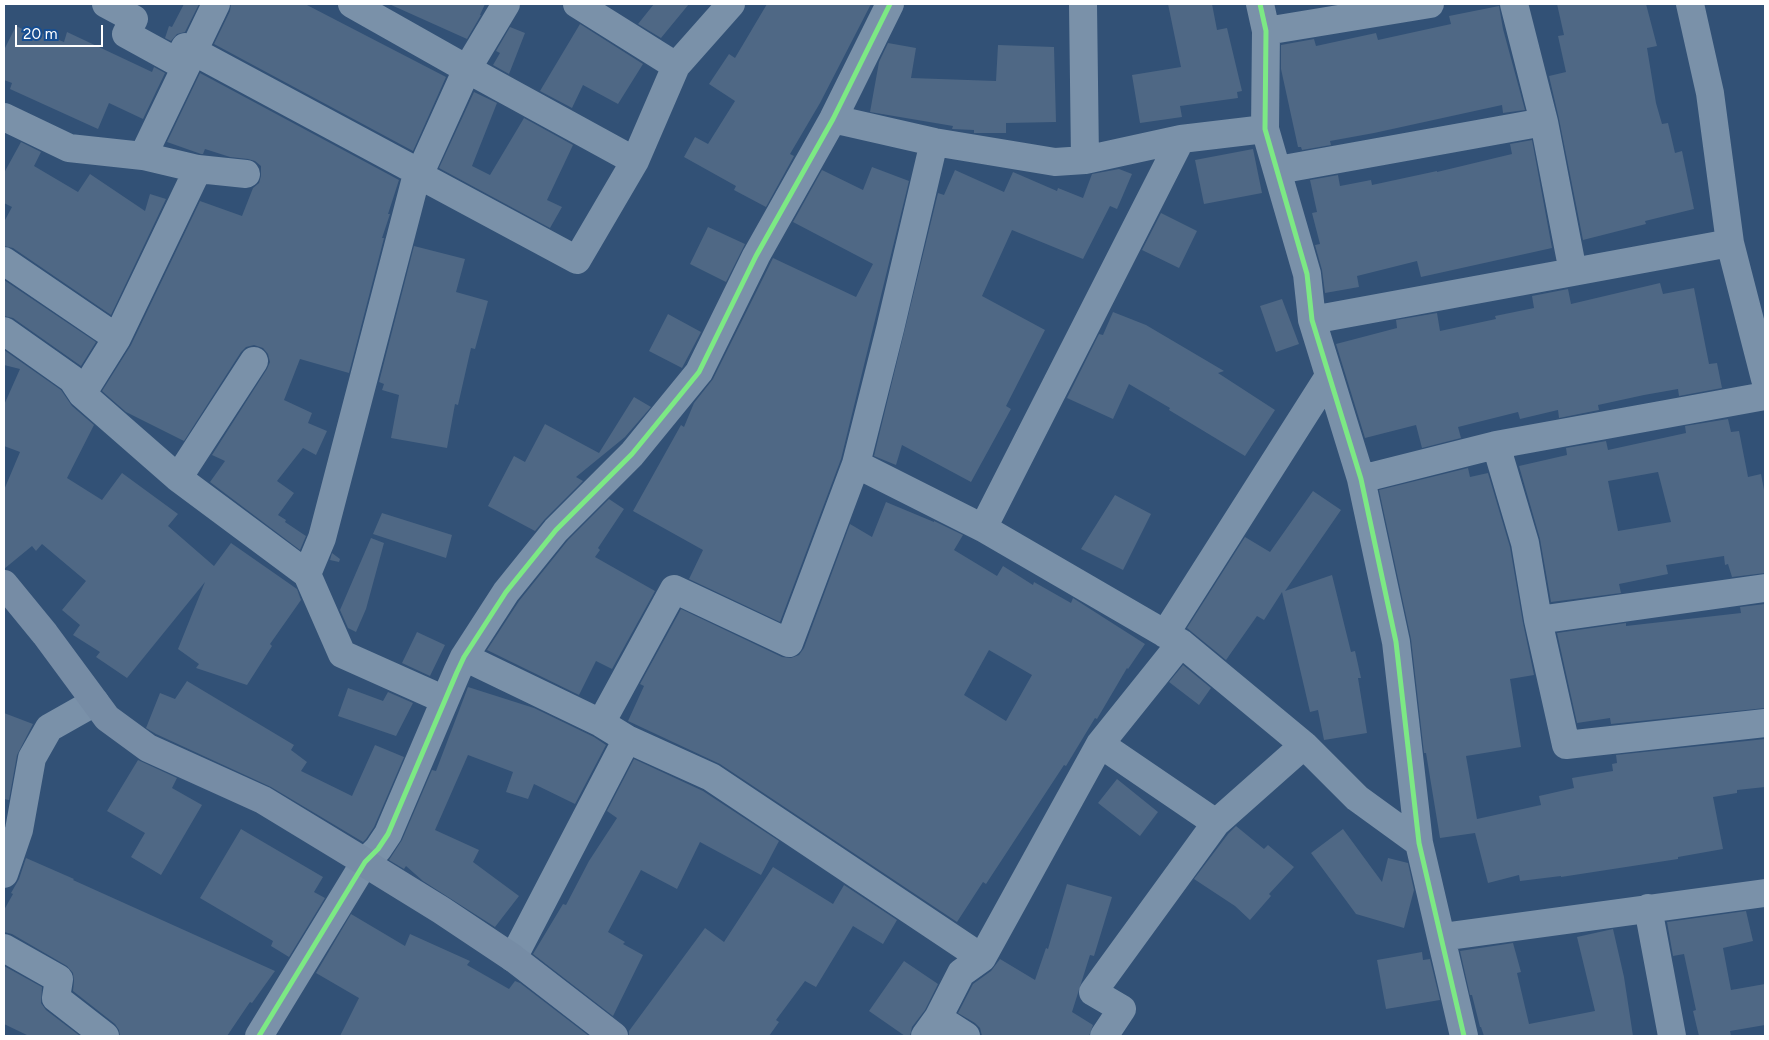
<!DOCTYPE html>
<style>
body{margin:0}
#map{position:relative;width:1769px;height:1040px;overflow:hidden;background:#325176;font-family:Figtree,sans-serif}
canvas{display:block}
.frame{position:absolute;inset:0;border:5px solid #fff;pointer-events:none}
.scale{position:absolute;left:15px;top:25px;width:88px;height:22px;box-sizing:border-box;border:2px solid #fff;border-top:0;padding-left:6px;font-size:15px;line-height:18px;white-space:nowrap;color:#fff;-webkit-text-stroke:4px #164e92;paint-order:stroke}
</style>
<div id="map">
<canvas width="1769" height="1040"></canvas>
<div class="frame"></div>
<div class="scale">20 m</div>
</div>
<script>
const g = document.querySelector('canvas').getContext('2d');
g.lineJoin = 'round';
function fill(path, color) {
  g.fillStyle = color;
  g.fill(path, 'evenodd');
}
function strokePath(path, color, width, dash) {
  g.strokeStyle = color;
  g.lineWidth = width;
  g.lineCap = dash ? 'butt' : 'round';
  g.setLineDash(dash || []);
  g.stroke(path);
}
fill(new Path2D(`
 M184,4h15l-14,28 -8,2 -6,7 -6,-3 4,-12 3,1z
 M231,4h74l141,73 -33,74 -199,-107 16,-33z
 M389,4h96l-5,11h1l-14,24z
 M654,4h35l-28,34 -23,-14z
 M767,4h104l-51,99 -30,51 4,2 -28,51 -32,-17 2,-4 -52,-29 11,-20 13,7 27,-43 -26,-17 20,-30 6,4z
 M1168,4h44l5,26 10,-2 15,63 -5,1 1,6 -58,8 2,11 -42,6 -8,-48 49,-8z
 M1557,4h89l11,42 -10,2 9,55 6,21 6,-1 7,30 7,-2 12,58 -49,12 1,3 -63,16 -24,-121 -10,-43 17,-4 -8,-36 6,-1z
 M1499,6l4,23 22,81 -22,3 -1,-8 -128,28 -44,8 1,4 -29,5 -1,-3h-3l-17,-78v-24l33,-6 2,7 60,-13 2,7 73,-16 -2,-8z
 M580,24l63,40 -25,40 -35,-19 -11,23 -32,-17z
 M16,26l21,10 2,-4 25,10 3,-10 85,40 2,-5 11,6 -22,46 -34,-16 -11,26 -88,-40 2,-6 -8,-3v-30z
 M510,27l15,6 -16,41 -16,-9 7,-12 -4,-2z
 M888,43l28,5 -5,30 85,3 2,-36 56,2 2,75 -50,1v10h-32v-3l-22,-1 1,-3 -83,-14 9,-50z
 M200,73l199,107 -11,34h2l-8,24h2l-35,135 -49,-14 -16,41 28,13 -4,10 19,8 -11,24 -13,-7 -26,33 17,12 -16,22 8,5 -1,2 21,14 -6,14 -90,-68 15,-21 -13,-6 55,-86 3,-7 -2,-8 -5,-6 -9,-3 -8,2 -5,5 -57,89 -58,-29 -24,-21 29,-46 69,-144 42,15 11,-28 6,-5 2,-7v-10l-6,-5 -7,-2 -18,-2 -25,-8 -2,5h-2l-34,-12z
 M474,92l23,11 -25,63 18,9 34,-57 49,27 -26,55 15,7 -12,21 -111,-60z
 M1532,140l20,108 -131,29 -4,-16 -60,15 2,11 -34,6 -3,-23 -7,-25 5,-1 -8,-31 5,-1 -7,-32 28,-5 2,11 31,-6 1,5 65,-14v1l75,-18 -2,-10z
 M21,142l20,10 -7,14 44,26 12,-18 55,37 5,-17 16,5 -55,116 -98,-67 -9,-2v-24l8,-15 -8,-4v-30z
 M1253,149l9,44 -58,11 -9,-44z
 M872,167l37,14 -68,278 -61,163 -91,-43 14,-29 -70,-39 48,-86 3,2 10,-24 19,-24 60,-121 83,39 17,-33 -80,-42 29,-52 41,20z
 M1119,169l13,5 -15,35 -7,-3 -27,53 -71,-29 -30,66 63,34 -39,76 5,3 -40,73 -69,-37 -6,20 -22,-9 64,-263 6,2 11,-25 49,22 9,-20 44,19 1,-3 25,10 9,-24z
 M1161,213l36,18 -18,37 -37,-18z
 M708,227l37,17 -19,38 -36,-18z
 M414,246l51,13 -9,33 32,9 -13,48 -4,-1 -13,57 -3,-1 -8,44 -56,-10 8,-43 -17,-5 2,-6 -5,-2z
 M4,280l92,62 -15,24 -68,-48 -9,-2z
 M1660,283l3,11 31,-6 15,76 8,-1 5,25 -43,8 -1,-7 -34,6 -46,10 1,5 -40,8 -1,-8 -38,9 -2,-7 -60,15 3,11 -39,10 -6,-23 -51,13 -29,-94 61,-16 -1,-8 41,-7 3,18 56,-12 -1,-3 39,-8 -2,-12 36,-7 3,15z
 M1282,299l17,45 -23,8 -16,-46z
 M1113,312l33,13 78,46 -6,2 57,37 -30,46 -76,-46 1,-2 -41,-24 -16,35 -46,-21 32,-64 4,1z
 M668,314l33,18 -19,36 -33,-17z
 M4,350l57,40 11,16 22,19 -27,53 35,22 20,-27 56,41 -10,12 46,40 17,-23 66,46 4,11 -31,44 2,2 -25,39 -51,-17 3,-4 -21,-15 27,-67 -78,96 -31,-21 4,-5 -27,-17 7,-10 -18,-15 24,-29 -44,-37 -6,7 -4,-5 -28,23v-79l16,-38 -16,-6v-41l16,-36 -16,-4z
 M634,397l17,10 -26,30 -49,40 7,4 -38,38 -10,12 -47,-25 26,-50 11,6 20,-38 54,29z
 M1728,419l3,13 8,-1 9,46 13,-3 4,21v78l-33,4 -4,-13 -3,1 -1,-9 -58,9 2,9 -49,10 2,9 -70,9 -11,-63 -21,-73 48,-11 -1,-7 40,-7 2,9 78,-17 -1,-7zM1658,472l13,50 -53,9 -10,-50z
 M1468,468l2,9 18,-4 22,74 13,76 11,52 -24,4 11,68 -55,9 11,63 64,-14 -2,-9 35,-8 -2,-10 41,-7 -1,-7 5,-1 -1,-8 149,-16v48l-28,3v3l-24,4 10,52 -45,8v2l-117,18v-1l-41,5 -1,-6 -31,8 -13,-50 -35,5 -14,-85h-2l-13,-114 -32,-149z
 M1313,491l28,19 -56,81 47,-16 19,77 4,-1 6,27h-3l9,55 -43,7 -6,-30 -8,2 -28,-120 -18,28 -7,-4 -31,44 -39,-32 58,-91 25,15z
 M1115,495l36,19 -28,56 -42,-21z
 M609,499l15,10 -26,39 2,2 -5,7 60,34 -43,78 -16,-8 -17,34 -92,-45 32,-49 49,-61z
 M886,502l48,20v-1l29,14 -9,15 43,26 6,-10 30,19 1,-3 37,21 2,-5 72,46 -17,25 -1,-1 -30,51 -2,-1 -29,48 -2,-1 -78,119 -3,-2 -26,40 -237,-158 -92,-43 16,-35 -4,-2 41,-75 101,48 9,1 8,-3 5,-7 46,-124 22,13zM989,650l43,25 -26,46 -42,-26z
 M382,513l70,22 -6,23 -73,-24z
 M371,538l13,5 -18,66 -10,23 -8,-4 -8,-18z
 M332,553l8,6 -1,3 -9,-2z
 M1765,604v104l-154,16 -1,-6 -33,5 -20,-90 69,-10v3l115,-13 -1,-6z
 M417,632l28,13 -15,31 -28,-13z
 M1183,665l28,23 -12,17 -30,-23z
 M187,681l107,64 -3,5 16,12 -6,9 51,25 23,-51 29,12 -30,70 -8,12 -3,3 -92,-55 -115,-53 -10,-6 14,-35 15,6z
 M468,687l66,21 60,29 12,8 -31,59 -41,-20 -6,15 -22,-7 7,-20 -45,-17 -33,75 44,20 -6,12 46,34 -24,31 -72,-46 -17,-15 -2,3 -15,-9 13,-20 30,-70 4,1z
 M348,688l35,13 5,-9 25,11 -17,33 -58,-20z
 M4,713l29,11 -16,31 -8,45 -5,-1z
 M634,759l69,32 76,50 -18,34 -61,-33 -23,47 -36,-19 -33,62 17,10 -2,2 20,11 -30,61 -80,-62 30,-50 3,1 23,-44 28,-43 -10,-7z
 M138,760l39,18 -5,10 30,17 -41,70 -30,-18 14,-24 -38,-22z
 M1117,779l41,33 -18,24 -42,-33z
 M1236,826l28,23 4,-4 26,22 -25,27 2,2 -21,24 -15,-14 -41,-27 34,-45z
 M241,829l82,48 -9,15 11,6 -36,59 -18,-11 2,-5 -73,-43z
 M1343,829l39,53 6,-24 20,5 6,27 -10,38 -48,-14 -45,-61z
 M26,858l48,21 -1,1 202,91 -23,32 -2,-1 -23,34h-107l-1,-6 -4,-6 -42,-33 1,-10 -1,-8 -6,-7 -55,-32 -8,-2v-22l9,-16 -2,-1 8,-14z
 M773,867l60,37 11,-19 53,35 -14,24 -30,-18 -37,61 -11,-6 -29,39 3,2 -10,14h-140v-5l76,-103 19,14z
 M1067,884l45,13 -18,59 -4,-1 -18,57 21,13 -4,11h-107l-2,-8 -5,-5 -17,-10 15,-29 18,-13 9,-12 35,21 11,-32 2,1z
 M1746,911l7,30 -30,7 8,42 34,-6v41l-35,6 1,5h-32l-6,-25 3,-1 -12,-56 -11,2 -6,-34z
 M351,914l54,32 5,-12 60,27 -3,4 42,24 6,-8 5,2 69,53h-249l19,-38 -43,-25z
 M1613,929l11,48 9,59h-149l-3,-9h-1l-8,-32h-2l-10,-44 53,-8 8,29 -4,1 12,51 66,-13 -18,-74z
 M1422,952l1,8 7,-1 10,41 -54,9 -9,-49z
 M904,961l34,23 -13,26 -13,17 -2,9h-5l-36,-25z
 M4,966l38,21 -1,16 5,7 34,26h-51l-25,-12z`), '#4f6885');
strokePath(new Path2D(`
 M106,4l28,15 -8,15 51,28 8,-15 8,4 227,122 -3,1 160,86 58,-99 41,-95 -99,-62
 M352,4l115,65 168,92
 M1083,4l2,156
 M1260,4l6,27 -1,98 42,145 5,46 49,159 35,163 23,201 45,193
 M1514,4l30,118
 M1690,4l20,89 20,150 35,136
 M1266,31l164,-27
 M676,66l55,-62
 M4,117l65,31 74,8 55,13 48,5
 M833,119l101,23 121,20 30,-2 96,-21 84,-10
 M934,142l-44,187 -34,135 127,64 198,115 123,102 53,53 62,45
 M143,156l73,-152
 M1278,170l266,-48 29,150 157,-29
 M420,173l47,-104 39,-65
 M4,261l113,77 -35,56
 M1312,320l261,-48
 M4,331l68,48 10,15 96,84 129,96 15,-36 95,-364
 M117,338l81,-169
 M1496,445l29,98 13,77
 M178,478l76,-117
 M1361,479l135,-34 269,-49
 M983,528l198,-389
 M307,574l35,80 103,46
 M1765,588l-227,32 28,125 199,-22
 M1165,634l164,-258
 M464,657l137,66 26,16 84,38 271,181 118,-214 81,-101
 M601,723l73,-134 115,54 67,-179
 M1100,744l116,79 -123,169 29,17 -18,27
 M1216,823l88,-78
 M4,874l15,-44 13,-72 17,-30 46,-26
 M1648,908l24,128
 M1442,937l323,-44
 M4,948l55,31 -3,19 49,38
 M513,958l114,-219
 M938,1018l28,18
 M259,1036l106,-174 13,-13 10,-15 69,-162 7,-15 42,-65 50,-62 76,-76 67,-82 57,-116 77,-137 57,-115
 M925,1036l13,-18 23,-45 21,-15`), '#7a91a9', 28);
strokePath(new Path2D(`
 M4,584l41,50 62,84 41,30 115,52 102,62 3,3 73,45 72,48 101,78`), '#768ca5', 28);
strokePath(new Path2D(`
 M1260,4l6,27 -1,98 42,145 5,46 49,159 35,163 23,201 45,193
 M259,1036l106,-174 13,-13 10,-15 69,-162 7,-15 42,-65 50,-62 76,-76 67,-82 57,-116 77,-137 57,-115`), '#7ce984', 5);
</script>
